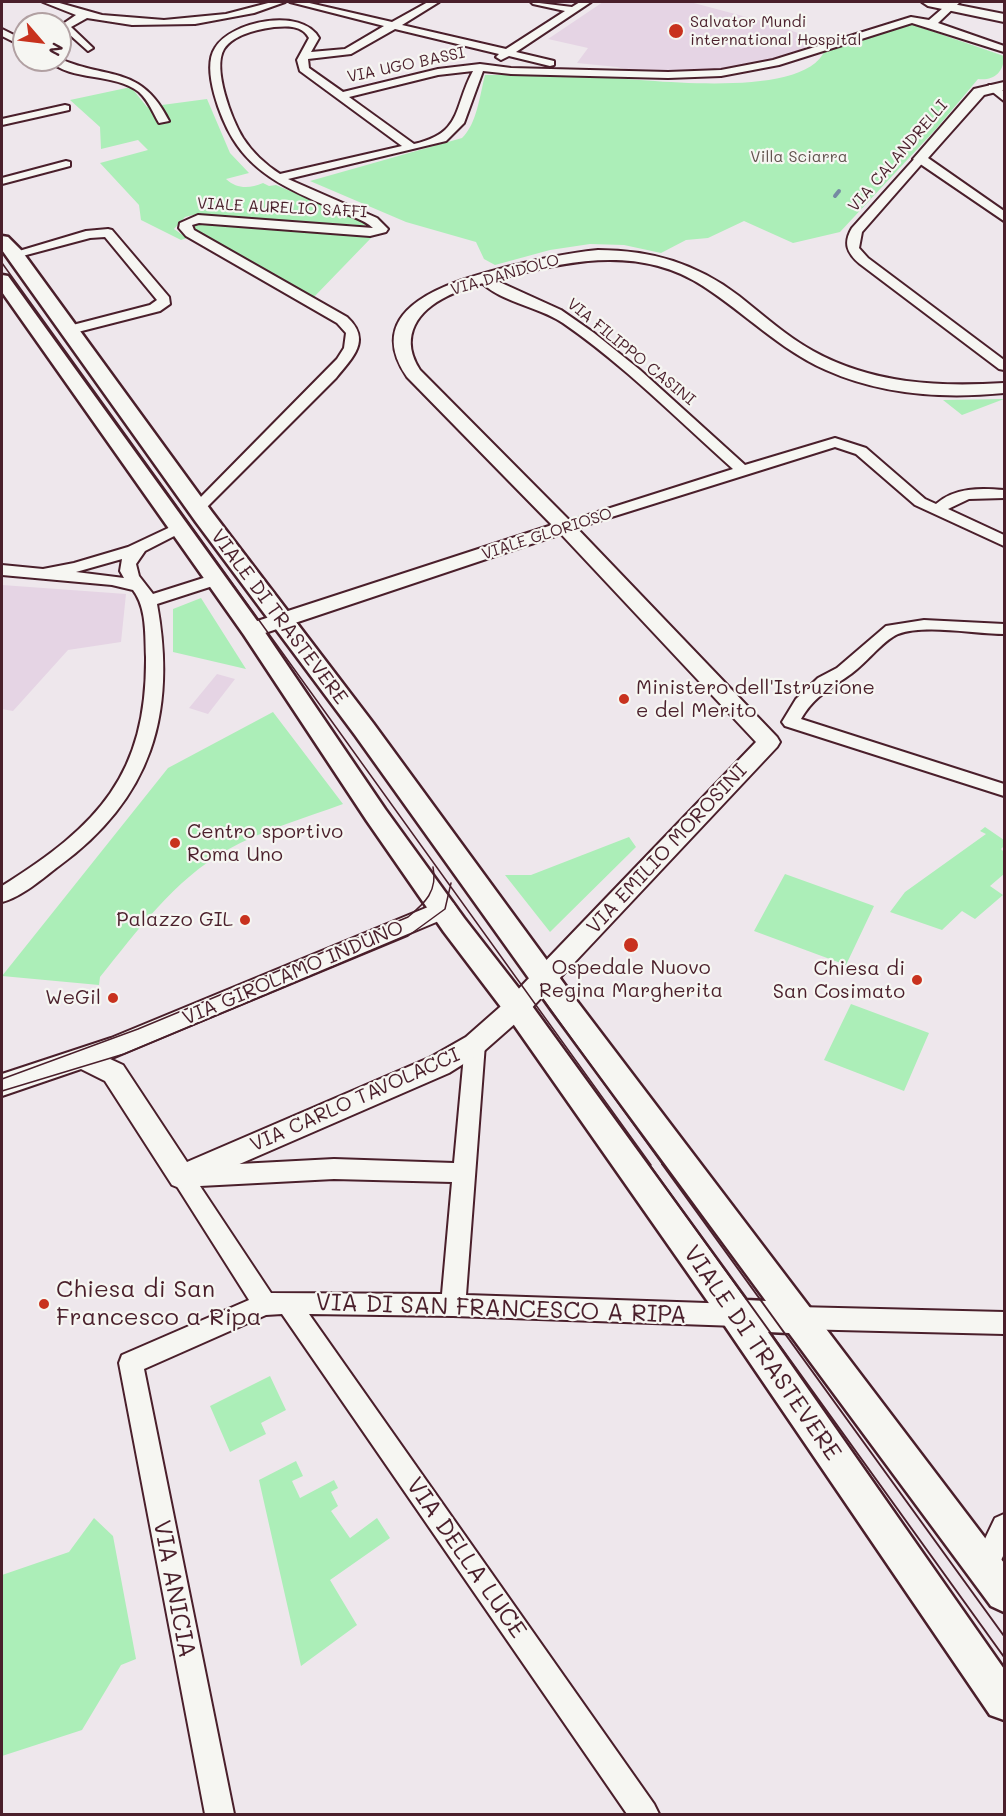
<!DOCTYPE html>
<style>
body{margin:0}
#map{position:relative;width:1006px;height:1816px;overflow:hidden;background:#eee7ec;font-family:Mali,sans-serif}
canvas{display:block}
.frame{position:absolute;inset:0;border:3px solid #4a1f2b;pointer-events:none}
.north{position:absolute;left:12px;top:12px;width:60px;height:60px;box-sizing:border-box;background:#f6f6f2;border:2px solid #b1a0a2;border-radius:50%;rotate:118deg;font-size:16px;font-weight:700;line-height:24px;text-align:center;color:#4a1f2b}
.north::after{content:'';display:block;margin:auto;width:21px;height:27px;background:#c8321e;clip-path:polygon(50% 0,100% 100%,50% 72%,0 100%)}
</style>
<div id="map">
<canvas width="1006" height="1816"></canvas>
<div class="frame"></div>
<div class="north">N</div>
</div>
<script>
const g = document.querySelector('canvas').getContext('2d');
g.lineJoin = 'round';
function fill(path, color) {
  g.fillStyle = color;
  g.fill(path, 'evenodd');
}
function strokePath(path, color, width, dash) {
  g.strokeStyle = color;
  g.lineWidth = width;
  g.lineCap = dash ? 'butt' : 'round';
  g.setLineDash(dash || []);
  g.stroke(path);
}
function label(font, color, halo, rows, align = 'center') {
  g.font = font + ' Mali,sans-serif';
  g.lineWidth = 4.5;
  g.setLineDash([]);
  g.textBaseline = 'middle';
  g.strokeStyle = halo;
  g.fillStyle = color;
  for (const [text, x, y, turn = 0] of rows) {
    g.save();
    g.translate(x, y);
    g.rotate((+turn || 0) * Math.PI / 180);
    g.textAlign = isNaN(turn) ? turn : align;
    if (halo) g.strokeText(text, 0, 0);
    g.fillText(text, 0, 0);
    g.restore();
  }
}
fill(new Path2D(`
 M603,2h87l79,21 61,21 -42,15 -67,14 -76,1 -28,-7 -40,-4 11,-15 -40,-9z
 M2,585l124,9 -5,48 -53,8 -55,61 -11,-2z
 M217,674l18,5 -27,35 -19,-6z`), '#e5d4e4');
fill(new Path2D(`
 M911,24l93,32c0,17 -11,25 -26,23l-42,50 -96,103 -47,11 -49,-22 -36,17 -22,2 -25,13 -37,-8 -34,-1 -40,6 -55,15 -11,-6 -8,-17 -70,-20 -96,-41 152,-43c15,-14 18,-44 23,-63 38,0 76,0 114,2 45,2 206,24 226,-27z
 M131,87l16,20 60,-8 23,54 19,20 -23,6c11,10 23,10 37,4l6,3 7,-1 98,41 -181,-11 -8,2 -11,12 13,9 -6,2 -40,-20 -2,-15 -39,-42 48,-13 -10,-10 -37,9 -1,-22 -30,-27z
 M199,222l173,15 -59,61 -121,-70v-3z
 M1004,399l-42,16 -19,-15z
 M201,598l45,71 -73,-17v-43z
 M273,712l70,92c-38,14 -80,26 -116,46 -53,30 -89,80 -127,127l-1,8 -97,-9 166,-208z
 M985,827l19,13v6l-3,3 3,3v22l-14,12 13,9 -28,24 -13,-8 -20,19 -52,-18 15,-20 81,-58 -6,-3z
 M629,837l7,10 -86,85 -45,-57h26z
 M785,874l89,32 -28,59 -92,-34z
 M851,1004l78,29 -25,58 -80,-31z
 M270,1376l16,34 -25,13 5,11 -36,18 -20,-46z
 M296,1461l7,15 -11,5 8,17 34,-18 4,8 -7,4 7,14 -7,5 19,27 27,-20 13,20 -60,42 27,45 -56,41 -42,-186z
 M94,1518l19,18 23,123 -15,6 -39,65 -80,26v-181l67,-23z`), '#aceeb8');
strokePath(new Path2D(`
 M835,196l4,-5`), '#758aa2', 4);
const minor = new Path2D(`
 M43,2h13l46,13 62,5 62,-6 46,-12h13l-31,11 -59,11 -63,1 -45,-7 -16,9 22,21 -5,3 -28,-25 16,-11z
 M290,2h15l87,20 36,-20h11l-37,23 104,24 59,-38 -32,-7 -2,-2 41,5 8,-5h11l-75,50 38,9v4l-4,1 -41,-10 -8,4 -5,-3 3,-3 -104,-25 -44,25 -43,5 1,9 34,24 95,-23 42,-5 31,4 157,4 53,-2 52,-10 138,-43 18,3 21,-18h10l-22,21 66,23v6l-92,-29 -133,42 -58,11 -53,2 -157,-4 -28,-3 -19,52 -18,18 -158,38 89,39 11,11 -2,3 -16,4 -171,-13 -7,2 2,5 153,87c25,23 6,40 -11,61l-133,133 -5,2 -8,-5 3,-3 144,-146 7,-11 2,-15 -9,-10 -151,-87 -7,-8 1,-5 18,-8 175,13c-10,-9 -25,-13 -37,-18 -39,-17 -80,-33 -103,-71 -12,-20 -32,-70 -18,-91 16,-27 87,-41 104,-10l-8,14 34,-3 39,-23zM274,27c14,-1 28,-2 35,11l-12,22 3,11 102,75 -122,28c-14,-9 -28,-22 -37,-36 -11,-18 -31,-69 -19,-89 10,-15 35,-20 50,-22zM473,71c-20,37 -10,62 -59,73l-65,-47 89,-22z
 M2,29l22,11v7l-22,-11z
 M60,59c49,21 81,6 109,62l-10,2c-6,-10 -10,-22 -20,-31 -26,-20 -67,-10 -91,-32z
 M989,85h8l7,7v9l-15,-12z
 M65,105l4,1v4l-67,15v-6z
 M916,157l10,2 -64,73 -3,16 9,10 136,102v10l-5,-1 -139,-105c-13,-11 -17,-21 -8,-36z
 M66,161l4,1v4l-68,18v-6z
 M108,229l4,1 57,67 1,7 -10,7 -90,23 -5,-1v-6l85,-22 7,-5 -52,-63 -15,1 -75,20 -6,-4 77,-23z
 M484,275l77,35 33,23 46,37 105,95 90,-27 31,10 59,51 11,5c19,-17 45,-16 68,-14v8l-35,1 -21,10 56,26v11l-89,-41 -59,-51 -21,-7 -265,83h-10l-3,-3 3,-3 173,-55c-56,-50 -109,-104 -170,-146 -25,-17 -65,-21 -85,-44z
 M179,523l5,2 3,3 -3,3 -39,20 -9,13 3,12 14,18 63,-20 8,5 -2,4 -65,21c20,110 -6,195 -98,262 -16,12 -37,31 -57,36v-16c96,-60 145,-111 144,-229 -1,-21 1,-49 -13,-67l-21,-5 -110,-10v-10l41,4 31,-6 54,-16zM122,559l-2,12 4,7 -48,-6z
 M924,620l80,4v10c-30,0 -78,-10 -106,0 -16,7 -34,32 -50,42 -19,13 -35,22 -47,43l203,65v12l-219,-70 -3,-4 14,-23 22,-21 19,-10 49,-42z
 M475,1036l7,2 3,6 -19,251 271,9 8,3 4,8 -4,8 -8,3 -284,-10 -144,-2 345,490 5,10h-32l-345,-500 -16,1 -122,54 90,445h-29l-86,-451 3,-8 127,-55 -78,-123 3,-7 8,-3 152,-8 120,4 11,-119 3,-6zM334,1179l118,3 -10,112 -171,-1 -71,-107z
 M797,1307l207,5v22l-207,-5 -8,-3 -4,-8 4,-8z
 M1004,1514v40l-10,21 -9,4 -9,-4 -4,-9 23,-48z`);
const tertiary = new Path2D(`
 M922,2h21l61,12v8l-76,-16z
 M1004,82v8l-20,5 -56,63 76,53v10l-91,-62 61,-70z
 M598,250c54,0 99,14 141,46 24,19 47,40 74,55 60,33 125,36 191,32v10c-60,6 -122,2 -178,-23 -47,-21 -81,-57 -123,-84 -60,-39 -128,-27 -193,-10 -23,6 -47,11 -68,23 -29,16 -41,42 -22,71l152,153 205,214 3,5 -3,5 -251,267 -42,37 -35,22 -267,116 -10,-4 -67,-104 -24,-12 -79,27v-22l109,-36 334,-138 8,3 4,6 -4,6 -343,144 13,6 64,97 244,-105 35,-20 42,-37 248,-258 -195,-208 -302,101h-14l-3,-5 3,-5 307,-100 -145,-148c-48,-71 47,-96 96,-109 32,-8 63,-15 95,-18z`);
const secondary = new Path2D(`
 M2,236l6,1 13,13 191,262 161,211 200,273 431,567v49l-13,-6 -202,-273 -21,-1 236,337v51l-14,-5 -265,-389 -218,-311 -63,-83 -77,-111 -123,-186 -242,-343v-17l6,1 252,349 125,184 79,109 63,81 219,301 20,1 -213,-289 -198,-277 -159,-213 -194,-272z`);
strokePath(minor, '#4a1f2b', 4);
strokePath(tertiary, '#4a1f2b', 4);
strokePath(secondary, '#4a1f2b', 5);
fill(minor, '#f6f6f2');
fill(tertiary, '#f6f6f2');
fill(secondary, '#f6f6f2');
strokePath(new Path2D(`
 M2,263l649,902
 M540,995l123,170
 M2,1079l136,-50 270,-112c17,-14 30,-26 25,-50
 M2,1091l122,-37 284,-118 37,-27 6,-26`), '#4a1f2b', 1.5);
strokePath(new Path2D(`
 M649,1164l355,493
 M662,1164l342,472`), '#4a1f2b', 2);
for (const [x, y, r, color] of [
 [676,31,8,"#c8321e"],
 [624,699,6,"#c8321e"],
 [175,843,6,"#c8321e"],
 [245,920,6,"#c8321e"],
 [631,945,8,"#c8321e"],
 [917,980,6,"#c8321e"],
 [113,998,6,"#c8321e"],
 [44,1304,6,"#c8321e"]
]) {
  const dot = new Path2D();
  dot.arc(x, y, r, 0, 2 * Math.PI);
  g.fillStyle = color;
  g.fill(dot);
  strokePath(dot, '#f6f6f2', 2);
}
label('16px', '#4a1f2b', '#f6f6f2', [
 ["Salvator Mundi",690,22],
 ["international Hospital",690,40]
], 'left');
label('16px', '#4a1f2b', '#f6f6f2', [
 ["VIA UGO BASSI",406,65,-12],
 ["VIA CALANDRELLI",898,156,-49],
 ["VIALE AURELIO SAFFI",282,208,3],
 ["VIA DANDOLO",505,275,-16],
 ["VIA FILIPPO CASINI",631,352,39],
 ["VIALE GLORIOSO",547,534,-18]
]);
label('16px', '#62534e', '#f6f6f2', [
 ["Villa Sciarra",799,157]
]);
label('20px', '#4a1f2b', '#f6f6f2', [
 ["VIALE DI TRASTEVERE",279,617,53],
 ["VIA EMILIO MOROSINI",667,849,-47],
 ["VIA GIROLAMO INDUNO",293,973,-23],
 ["VIA CARLO TAVOLACCI",355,1100,-24]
]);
label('20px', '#4a1f2b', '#f6f6f2', [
 ["Ministero dell'Istruzione",636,688,"left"],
 ["e del Merito",636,711,"left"],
 ["Centro sportivo",187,832,"left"],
 ["Roma Uno",187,855,"left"],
 ["Palazzo GIL",233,920],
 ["Ospedale Nuovo",631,968,"center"],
 ["Regina Margherita",631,991,"center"],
 ["Chiesa di",905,969],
 ["San Cosimato",905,992],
 ["WeGil",101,998]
], 'right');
label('24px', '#4a1f2b', '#f6f6f2', [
 ["Chiesa di San",56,1290],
 ["Francesco a Ripa",56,1318]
], 'left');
label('24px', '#4a1f2b', '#f6f6f2', [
 ["VIA DI SAN FRANCESCO A RIPA",501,1309,2],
 ["VIALE DI TRASTEVERE",762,1353,55],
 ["VIA DELLA LUCE",466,1558,55],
 ["VIA ANICIA",174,1589,79]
]);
</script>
